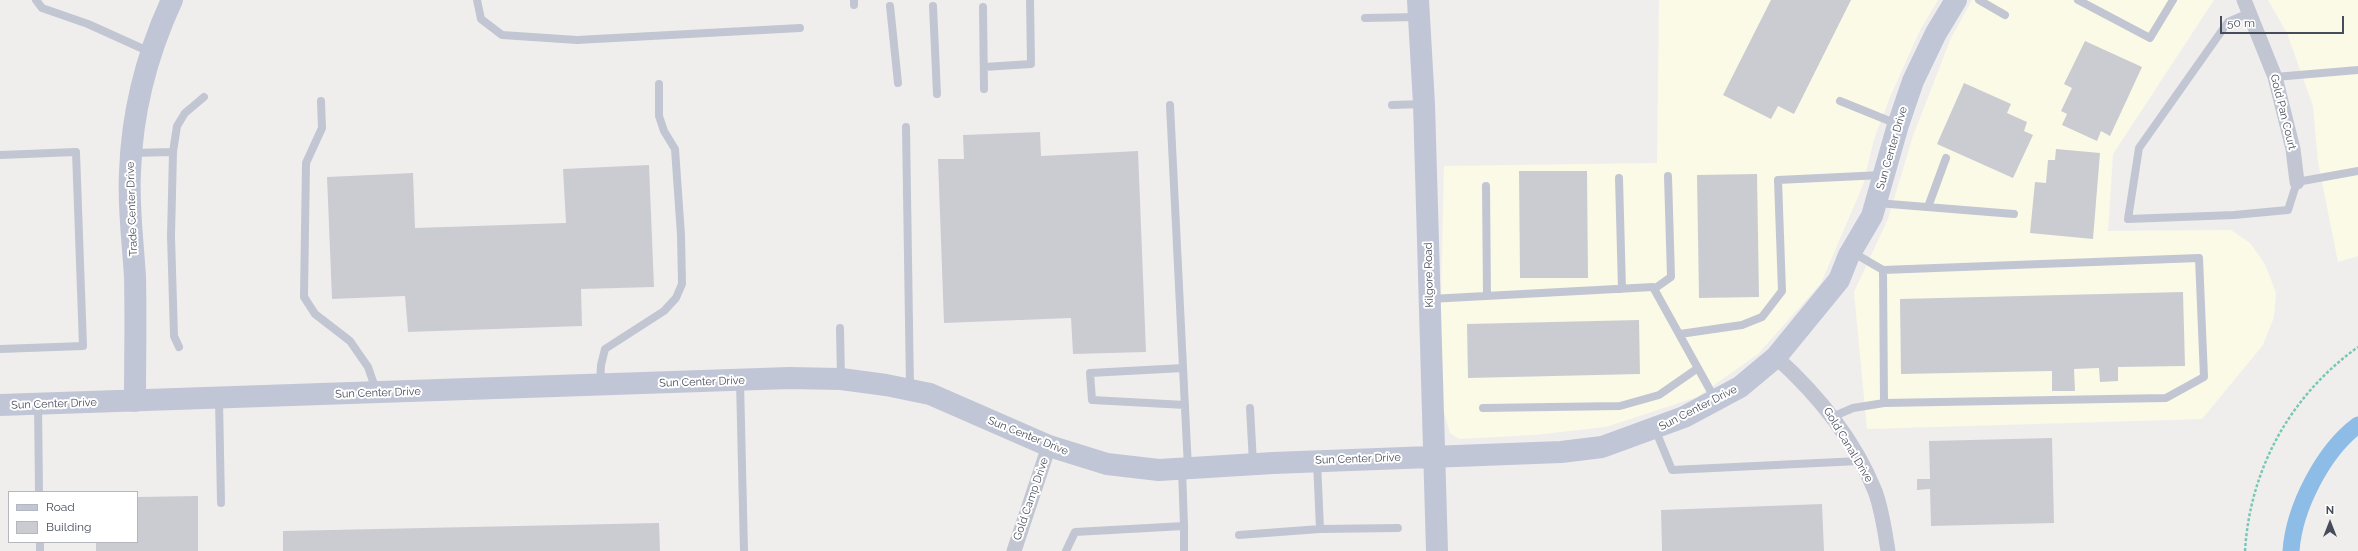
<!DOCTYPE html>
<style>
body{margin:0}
#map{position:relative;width:2358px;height:551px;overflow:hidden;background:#f0eeed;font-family:Raleway,sans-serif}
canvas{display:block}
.legend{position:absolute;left:8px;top:491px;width:130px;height:52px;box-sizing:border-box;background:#fff;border:1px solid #b5b7bd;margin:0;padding:5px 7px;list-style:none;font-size:12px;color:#474c5a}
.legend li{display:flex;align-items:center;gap:8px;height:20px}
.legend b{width:20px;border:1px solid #b5b7bd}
.north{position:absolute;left:2310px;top:503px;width:40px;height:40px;-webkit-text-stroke:3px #fff;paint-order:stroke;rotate:0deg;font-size:11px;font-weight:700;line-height:16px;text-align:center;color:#474c5a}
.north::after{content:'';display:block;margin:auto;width:14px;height:18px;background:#474c5a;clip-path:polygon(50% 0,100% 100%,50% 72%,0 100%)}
.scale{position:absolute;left:2220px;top:16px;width:124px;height:18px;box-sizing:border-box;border:2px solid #474c5a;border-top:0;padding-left:5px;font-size:12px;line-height:14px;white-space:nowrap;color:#474c5a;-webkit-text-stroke:3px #fff;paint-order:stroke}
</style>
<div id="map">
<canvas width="2358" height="551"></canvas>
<ul class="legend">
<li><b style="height:5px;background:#c1c6d6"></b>Road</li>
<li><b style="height:11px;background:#cbccd2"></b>Building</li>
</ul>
<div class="north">N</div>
<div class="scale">50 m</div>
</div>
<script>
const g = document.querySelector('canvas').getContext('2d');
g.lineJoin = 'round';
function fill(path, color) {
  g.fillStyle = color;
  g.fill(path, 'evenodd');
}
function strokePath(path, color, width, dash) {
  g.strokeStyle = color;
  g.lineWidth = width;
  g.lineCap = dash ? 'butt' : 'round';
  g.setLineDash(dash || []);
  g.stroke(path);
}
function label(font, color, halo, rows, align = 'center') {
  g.font = font + ' Raleway,sans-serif';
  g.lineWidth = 4;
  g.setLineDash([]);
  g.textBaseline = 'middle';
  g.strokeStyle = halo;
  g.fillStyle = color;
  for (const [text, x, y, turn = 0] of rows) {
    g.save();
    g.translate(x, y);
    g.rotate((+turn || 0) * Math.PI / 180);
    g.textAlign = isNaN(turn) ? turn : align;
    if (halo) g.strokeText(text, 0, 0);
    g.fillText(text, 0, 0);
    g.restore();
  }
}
fill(new Path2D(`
 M1659,0h279l-18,30 -30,67 -16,42 -11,46 -42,98 -63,71 -61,43 -91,30 -73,8 -74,4 -9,-6 -11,-39 5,-228 213,-3z
 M1972,0h242l-101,154 -5,77 123,-1 19,13 15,21 11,29 -2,24 -11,28 -61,74 -335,10 -13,-137 34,-73 25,-83 38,-98z
 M2268,0h90v256l-20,6 -20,-100 -5,-56 -26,-73z`), '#fbfae7');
strokePath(new Path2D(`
 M2291,551c3,-43 32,-100 67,-126`), '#8dbde7', 17);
fill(new Path2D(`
 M1771,0h80l-57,114 -16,-8 -7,13 -48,-24z
 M2085,41l57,26 -32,69 -9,-5 -4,10 -35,-16 5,-11 -6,-3 11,-23 -8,-4z
 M1964,83l47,21 -4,9 20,9 -3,9 9,4 -20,43 -76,-34z
 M1040,132l1,24 97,-5 8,201 -73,2 -2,-36 -127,5 -6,-164h26l-1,-24z
 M2056,149l44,4 -7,86 -63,-6 5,-51 11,1 2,-23h7z
 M649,165l5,122 -73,2 1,37 -174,6 -3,-36 -73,3 -5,-122 86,-4 2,55 151,-5 -3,-54z
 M1519,171h68l1,107h-68z
 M1757,174l2,123 -60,1 -2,-123z
 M2183,292l2,74 -67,1v14l-18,1 -1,-14 -25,1 1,22h-23v-20l-151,3 -1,-75z
 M1639,320l1,54 -172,4 -1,-54z
 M2052,438l2,85 -123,3 -1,-37 -13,1v-11h13l-1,-38z
 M198,496v55h-102v-9h41v-45z
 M1822,504l2,47h-162l-1,-41z
 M659,523l1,28h-377v-20z`), '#cbccd2');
strokePath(new Path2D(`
 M2245,551c5,-83 46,-156 113,-204`), '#78c8b5', 2.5, [3, 2]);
strokePath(new Path2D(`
 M36,0l6,8 46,16 62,28
 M477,0l4,19 21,16 75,5 223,-12
 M854,0v5
 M1979,0l26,15
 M2078,0l72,38 23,-38
 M890,6l8,77
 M933,6l4,88
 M983,7l1,82
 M2249,13l-21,9 -89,126 -11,71 106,-4 54,-5 9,-28 61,-11
 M1365,18l53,-1
 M984,67l47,-3 -1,-64
 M2275,77l83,-7
 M321,101l1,27 -16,35 -2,134 11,17 35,27 18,26 8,23
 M1840,101l57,23
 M1170,105l18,363
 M1392,105l32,-1
 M906,127l4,261
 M132,153l41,-1
 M0,155l76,-3 7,194 -83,3
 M1619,178l3,111
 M1486,186l1,110
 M1877,203l137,11
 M1928,207l18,-49
 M1883,270l1,133
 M1654,289l17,-12 -3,-101
 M1430,299l223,-12 62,112
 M840,328l1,50
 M1680,334l62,-9 20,-8 20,-26 -4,-111 104,-5
 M179,347l-5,-11 -3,-100 2,-84 4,-26 8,-13 19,-16
 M1183,368l-93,5 2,27 93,5
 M740,381l4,170
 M600,385l1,-20 4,-16 59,-38 12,-13 6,-14 -1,-49 -6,-86 -11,-18 -5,-15v-32
 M219,399l2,104
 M38,405l1,87
 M1250,408l3,55
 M1483,408l137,-2 39,-11 39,-27
 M1832,417l21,-9 31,-5 282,-5 38,-21 -5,-119 -316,12 -31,-18
 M1655,429l17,41 187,-9
 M1317,462l3,67 78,-1
 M1184,526v25
 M1239,535l81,-6
 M40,542v9
 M1066,551l9,-19 109,-6 -2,-57`), '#c2c6d2', 8);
strokePath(new Path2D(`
 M2244,0l31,77 18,72 4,33
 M1776,357c41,37 78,82 99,134 7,19 10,41 13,60
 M1014,551l35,-105`), '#c2c6d2', 15);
strokePath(new Path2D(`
 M1418,0l6,104 13,447
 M135,401c0,-41 1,-82 0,-124 -2,-35 -7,-70 -5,-105 2,-60 17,-118 42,-172
 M0,405l789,-27 52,1 45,6 44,9 119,52 58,18 52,6 114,-7 288,-11 41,-5 82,-30 56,-30 36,-30 63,-77 10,-25 23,-39 26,-91 15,-44 23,-48 20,-33`), '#c1c6d6', 22);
label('11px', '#474c5a', '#fff', [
 ["Gold Pan Court",2283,112,76],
 ["Sun Center Drive",1892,148,-74],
 ["Trade Center Drive",132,209,-92],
 ["Kilgore Road",1429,275,-91],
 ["Sun Center Drive",702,382,-2],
 ["Sun Center Drive",378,393,-2],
 ["Sun Center Drive",54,404,-2],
 ["Sun Center Drive",1698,408,-27],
 ["Sun Center Drive",1028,436,22],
 ["Gold Canal Drive",1848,445,59],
 ["Sun Center Drive",1358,459,-2],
 ["Gold Camp Drive",1031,499,-71]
]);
</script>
